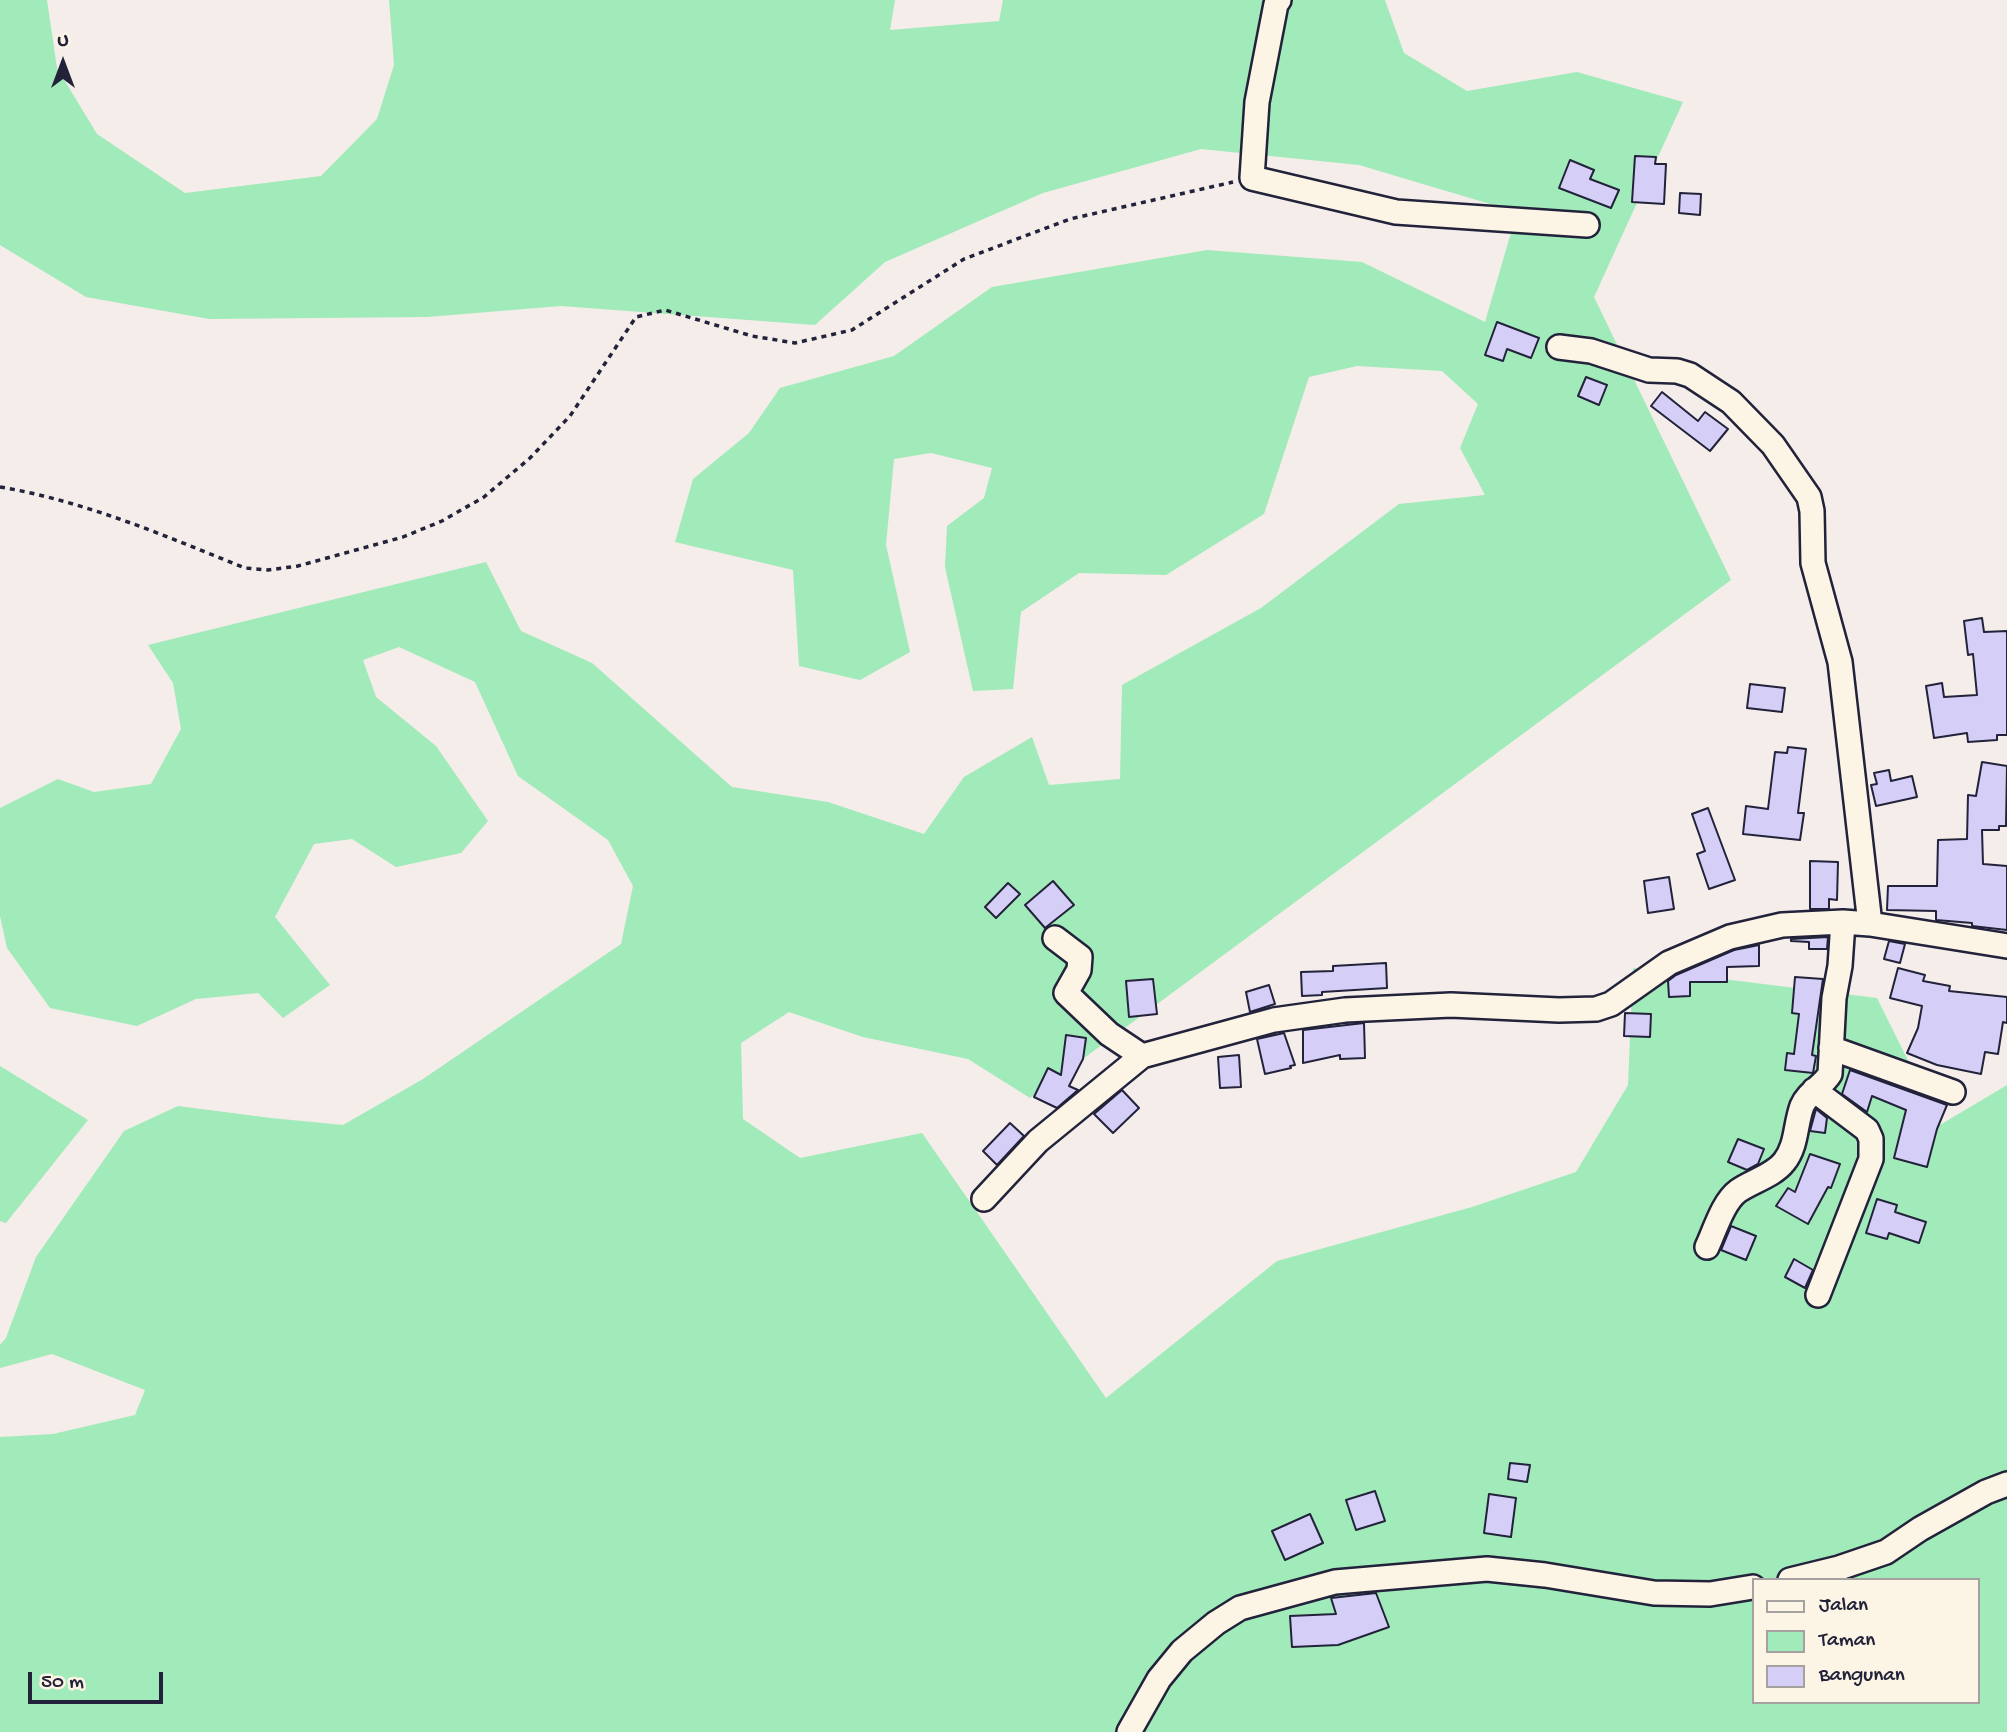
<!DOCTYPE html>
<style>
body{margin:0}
#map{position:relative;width:2007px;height:1732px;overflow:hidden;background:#f4ede9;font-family:"Gochi Hand",sans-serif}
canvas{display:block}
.legend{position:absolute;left:1752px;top:1578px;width:228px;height:126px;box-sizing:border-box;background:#fcf5e5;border:2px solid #a5a1a1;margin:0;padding:9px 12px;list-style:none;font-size:21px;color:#22223b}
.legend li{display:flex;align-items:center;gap:14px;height:35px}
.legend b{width:35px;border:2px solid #a5a1a1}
.north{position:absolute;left:28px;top:28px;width:70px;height:70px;-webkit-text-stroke:5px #fcf5e5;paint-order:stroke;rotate:0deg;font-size:19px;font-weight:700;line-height:28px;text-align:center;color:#22223b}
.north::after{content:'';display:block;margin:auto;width:24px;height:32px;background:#22223b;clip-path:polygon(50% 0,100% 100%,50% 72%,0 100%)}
.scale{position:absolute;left:28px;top:1672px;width:135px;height:32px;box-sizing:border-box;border:4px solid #22223b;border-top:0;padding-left:9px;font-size:21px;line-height:24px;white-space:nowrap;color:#22223b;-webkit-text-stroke:5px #fcf5e5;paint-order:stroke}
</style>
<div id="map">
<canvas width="2007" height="1732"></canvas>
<ul class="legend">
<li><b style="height:9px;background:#fcf5e5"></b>Jalan</li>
<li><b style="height:19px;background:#a1eab9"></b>Taman</li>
<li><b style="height:19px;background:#d5cff7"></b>Bangunan</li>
</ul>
<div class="north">U</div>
<div class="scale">50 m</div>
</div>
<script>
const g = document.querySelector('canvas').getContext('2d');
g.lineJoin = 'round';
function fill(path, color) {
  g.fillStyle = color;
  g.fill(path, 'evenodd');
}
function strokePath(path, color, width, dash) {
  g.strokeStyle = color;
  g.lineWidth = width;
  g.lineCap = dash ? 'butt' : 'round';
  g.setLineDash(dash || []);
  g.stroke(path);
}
fill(new Path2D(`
 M0,0h47l10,68 40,66 88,59 136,-17 56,-57 17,-54 -5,-65h506l-5,30 109,-9 4,-21h382l19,53 63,38 110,-19 106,30 -89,195 137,283 -701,518 -62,-39 -105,-22 -74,-25 -48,31 2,76 57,39 122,-25 184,265 171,-137 195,-54 104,-35 52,-87 5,-117 244,30 63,127 67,-40v647h-2007v-295l53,-3 82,-19 10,-25 -93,-36 -52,14v-23l6,-7 30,-81 88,-126 54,-25 93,12 72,7 80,-46 198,-135 12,-58 -25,-46 -90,-64 -43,-94 -76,-35 -36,13 13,37 60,49 52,75 -27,32 -65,14 -44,-28 -38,5 -39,73 55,68 -47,33 -25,-25 -62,6 -59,27 -87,-18 -43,-60 -7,-32v-108l58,-29 36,13 57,-8 30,-55 -8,-46 -25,-38 338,-83 35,69 71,32 140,124 96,15 96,32 40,-57 68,-40 17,48 71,-6 2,-94 139,-77 138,-104 86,-9 -25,-47 18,-44 -36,-33 -85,-5 -48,11 -45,137 -98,61 -87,-2 -58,39 -8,77 -40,2 -28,-124 2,-41 37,-28 8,-30 -61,-15 -37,6 -8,86 24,107 -50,28 -61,-14 -6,-96 -118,-28 18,-63 56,-46 31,-45 114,-32 98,-69 215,-37 155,12 123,60 32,-110 -158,-47 -158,-16 -158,44 -158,69 -70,63 -254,-19 -134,11 -218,2 -123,-22 -86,-52zM1753,1580h224v122h-224z
 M0,1066l88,54 -82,103 -6,-2z`), '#a1eab9');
const building = new Path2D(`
 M1635,156l21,1 -1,7h11l-2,40 -32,-2z
 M1570,160l24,10 -4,9 29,11 -8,18 -52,-20z
 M1680,193l21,1 -1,21 -21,-2z
 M1497,322l42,16 -8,20 -24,-9 -4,12 -18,-6z
 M1586,377l21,8 -8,20 -21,-9z
 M1662,392l36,29 7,-9 23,17 -18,22 -59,-45z
 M1982,618l2,14 23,-1v104h-10v5l-29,2 -1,-9 -33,5 -8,-52 16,-3 2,14 33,-2 -4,-41 -5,1 -4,-34z
 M1750,684l35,4 -3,24 -35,-4z
 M1788,747l18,2 -8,64h6l-4,27 -57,-6 3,-28 22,3 7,-57 12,1z
 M1982,762l25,4 -1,60h-7v4h-17l1,34 24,2v64l-35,-4v-3l-36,-3v-9l-49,-1 1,-24h49l1,-46 29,-1 1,-44 8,1z
 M1889,770l2,11 21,-5 5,21 -41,9 -5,-21 6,-1 -3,-11z
 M1708,808l27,72 -26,9 -12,-35 8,-3 -13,-37z
 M1810,861l28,1 -1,38 -8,-1v10h-19z
 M1669,877l5,32 -26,4 -4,-32z
 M1053,881l21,24 -29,23 -20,-23z
 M1008,883l12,11 -24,24 -11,-11z
 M1828,937l-1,12h-18v-7l-18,-1v-2z
 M1889,941l16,3 -5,19 -16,-4z
 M1759,945v21l-32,1v15h-37v14l-21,1 -1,-16 8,-6 58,-25z
 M1386,963l1,25 -65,4v3l-20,1 -1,-24 32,-1v-5z
 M1898,968l27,7 -2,6 27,5 -1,5 58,6v26l-4,-1 -5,32 -13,-2 -4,22 -44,-9 -30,-12 11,-25 4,-22 -32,-8z
 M1795,977l28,2 -11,76 4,1 -3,17 -28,-3 2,-17 7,1 5,-40 -7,-1z
 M1153,979l4,35 -28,3 -3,-36z
 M1269,985l6,19 -25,8 -4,-20z
 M1625,1013l26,1 -1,23 -26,-1z
 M1364,1023l1,35 -25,1v-4l-37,8v-33z
 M1284,1033l11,32 -5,1 1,2 -26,6 -8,-35z
 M1066,1035l20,3 -3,21 -14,27 9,4 -21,18 -23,-11 14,-29 13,7z
 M1239,1055l2,32 -21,1 -2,-31z
 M1850,1070l97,35 -10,24 -10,38 -33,-9 12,-48 -34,-14 -5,16 -25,-18z
 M1122,1090l17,18 -26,25 -19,-19z
 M1816,1109l11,9 -2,15 -15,-2z
 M1010,1123l14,13 -27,29 -14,-14z
 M1738,1139l26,10 -6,15 -11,6 -19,-8z
 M1810,1154l30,10 -9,24 -3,-1 -20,37 -32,-18 12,-18 7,4z
 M1877,1199l20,6 -2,7 31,10 -7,21 -30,-10 -2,6 -21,-6z
 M1731,1226l25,10 -10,24 -25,-10z
 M1794,1259l19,11 -8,18 -20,-11z
 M1510,1463l20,2 -3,17 -19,-3z
 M1375,1491l10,30 -29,9 -10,-30z
 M1489,1494l27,4 -5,39 -27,-4z
 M1310,1514l13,29 -38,17 -13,-29z
 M1376,1593l13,34 -51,18 -46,2 -2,-31 46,-2 -5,-16z`);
fill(building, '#d5cff7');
strokePath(building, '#22223b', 2);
const minor = new Path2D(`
 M1279,0l-3,4 -19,98 -5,76 144,34 191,13
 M1559,347l32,4 58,19 28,1 13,4 41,27 42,43 36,52 3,14 1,52 27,99 30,262
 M1055,938l25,19 -1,13 -13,23 43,41 33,22
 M1831,1048l122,44
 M1814,1090l53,40 4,9v20l-53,136
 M984,1199l54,-58 104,-85 132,-36 71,-10 106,-5 108,5 37,-1 15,-5 58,-41 61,-26 52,-12 61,-3 27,2 137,22
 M1707,1247c8,-17 16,-45 31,-56 14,-10 35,-15 46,-29 13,-16 11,-37 18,-56 6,-14 21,-20 28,-32l4,-76 6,-32 3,-44
 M1790,1580l49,-12 47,-16 34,-23 66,-37 21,-8
 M1129,1732l30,-53 23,-28 34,-28 24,-15 95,-26 152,-13 58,6 109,18 56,1 43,-7`);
strokePath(minor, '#22223b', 28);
strokePath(new Path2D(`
 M0,487c85,14 165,49 245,81l23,2 30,-4 105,-29 39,-16 42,-24 46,-39 40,-42 66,-99 29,-7 87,26 43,7 57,-13 112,-71 106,-40 163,-37`), '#22223b', 3.5, [5, 5]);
strokePath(minor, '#fcf5e5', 23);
</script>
